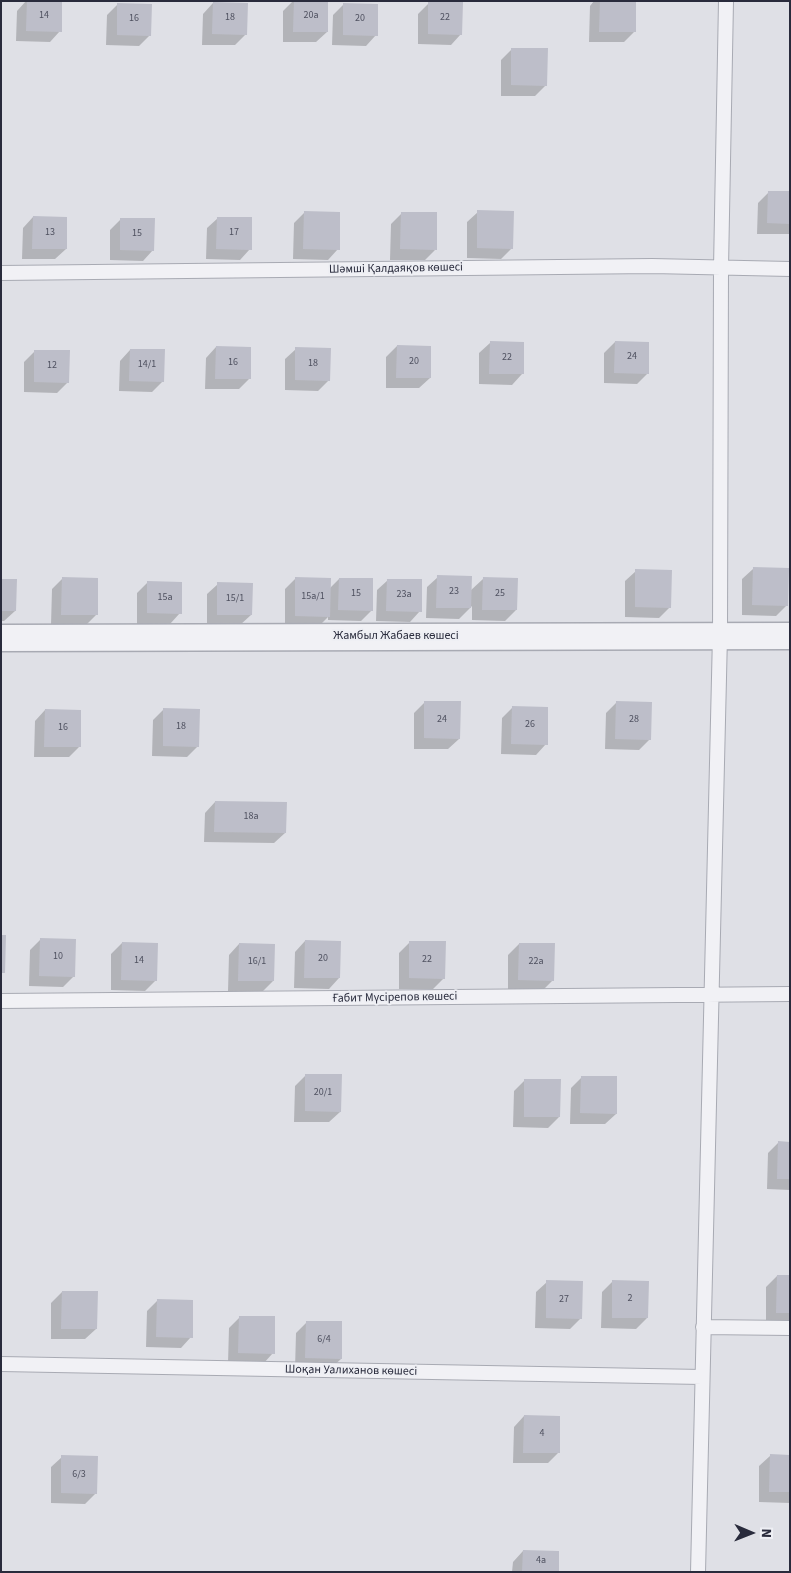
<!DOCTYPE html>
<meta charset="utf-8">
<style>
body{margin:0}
#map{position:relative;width:791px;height:1573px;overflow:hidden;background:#dfe0e6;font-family:"Source Sans 3",sans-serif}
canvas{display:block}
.frame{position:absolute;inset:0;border:2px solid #292b3c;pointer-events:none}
.north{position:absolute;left:726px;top:1508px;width:50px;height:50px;-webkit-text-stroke:4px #eeeff4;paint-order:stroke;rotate:91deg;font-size:14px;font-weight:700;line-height:20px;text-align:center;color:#292b3c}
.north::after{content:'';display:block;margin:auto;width:18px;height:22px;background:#292b3c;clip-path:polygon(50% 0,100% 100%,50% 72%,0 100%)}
</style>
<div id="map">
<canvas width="791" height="1573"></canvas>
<div class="frame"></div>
<div class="north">N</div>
</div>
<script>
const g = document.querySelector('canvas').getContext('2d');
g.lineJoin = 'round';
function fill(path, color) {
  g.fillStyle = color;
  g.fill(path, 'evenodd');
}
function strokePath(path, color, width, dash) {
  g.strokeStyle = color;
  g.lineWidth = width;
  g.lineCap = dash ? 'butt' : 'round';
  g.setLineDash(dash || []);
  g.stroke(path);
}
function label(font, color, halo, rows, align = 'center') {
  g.font = font + ' "Source Sans 3",sans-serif';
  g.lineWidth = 4;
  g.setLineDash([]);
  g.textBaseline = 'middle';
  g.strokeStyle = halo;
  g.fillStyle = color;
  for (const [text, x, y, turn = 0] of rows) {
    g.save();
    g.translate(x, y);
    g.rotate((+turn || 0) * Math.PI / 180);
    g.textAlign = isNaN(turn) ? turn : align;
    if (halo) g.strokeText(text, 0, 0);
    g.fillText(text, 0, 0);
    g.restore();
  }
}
fill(new Path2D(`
 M26,1h35l-1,30 -10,11 -34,-1 1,-30z
 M293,1h34v31l-11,10h-33v-31z
 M594,1h41l-1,31 -10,10h-35l1,-36z
 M213,3l33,31 -11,11h-33l1,-31z
 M429,3l32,31 -10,11 -33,-1v-30z
 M118,4l32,31 -11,11 -33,-1 1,-30z
 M344,4l32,31 -10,11 -34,-1 1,-30z
 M512,49l34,36 -11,11h-34v-36z
 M769,192l21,1v41h-33l1,-31z
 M478,212l34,36 -11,11 -34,-1v-36z
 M304,213l34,36 -10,11 -35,-1 1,-36z
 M402,213l33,37 -10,10h-35l1,-36z
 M33,217l33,32 -11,10h-33l1,-31z
 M218,218l32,31 -10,11 -34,-1 1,-31z
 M121,219l32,31 -10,11 -33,-1v-30z
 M615,342l33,31 -11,11 -33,-1v-30z
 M490,343l32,31 -10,11 -33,-1v-31z
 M397,346l33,32 -11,10h-33v-31z
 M216,347l33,32 -10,10h-34l1,-31z
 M296,349l33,31 -11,11 -33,-1v-31z
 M130,350l33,31 -11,11 -33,-1 1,-30z
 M35,351l33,31 -11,11 -33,-1v-30z
 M753,569l34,36 -11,11 -34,-1v-36z
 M636,571l34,36 -11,11 -34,-1v-36z
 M438,577l32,14 13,-12 33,31 -11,11 -33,-1v-14l-13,13 -33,-1 1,-31z
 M63,578l33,37 -10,10h-35l1,-36z
 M296,578l33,11 10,-10 33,31 -11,11 -33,-1v-3l-10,10 -33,-1v-37z
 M1,580l14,31 -11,10h-3z
 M388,580l32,31 -10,11 -34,-1 1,-31z
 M148,582l32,31 -10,11h-33v-31z
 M218,584l33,31 -11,10h-33v-31z
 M425,702l34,37 -11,10h-34v-36z
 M616,703l34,36 -11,11 -34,-1 1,-36z
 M512,708l34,36 -10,11 -35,-1 1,-36z
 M164,709l34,37 -11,11 -35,-1 1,-36z
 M45,710l34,37 -10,10h-35l1,-36z
 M215,802l70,31 -11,10 -70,-1 1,-29z
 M40,940l34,36 -11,11 -34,-1 1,-36z
 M305,941l34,37 -10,11 -35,-1 1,-36z
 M410,942l34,36 -11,11h-34v-36z
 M122,943l34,37 -11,11 -34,-1v-36z
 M239,944l34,37 -10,10h-35l1,-36z
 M519,944l34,36 -11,11 -34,-1v-35z
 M306,1075l34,37 -11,10h-35l1,-36z
 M582,1077l34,37 -11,10h-35l1,-36z
 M525,1080l34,37 -11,11 -35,-1 1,-36z
 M778,1143h12v47l-23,-1 1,-36z
 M777,1276h13v47h-24v-36z
 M613,1281l34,37 -11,11 -35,-1 1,-36z
 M547,1282l34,36 -11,11 -35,-1 1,-36z
 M62,1292l34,37 -11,10h-34v-36z
 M157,1301l34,36 -10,11 -35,-1 1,-36z
 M240,1317l33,36 -10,11 -35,-1 1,-35z
 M307,1322l34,37 -11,10h-35l1,-36z
 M524,1416l34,37 -10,10h-35l1,-36z
 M770,1456h20v47l-31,-1v-36z
 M62,1457l34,36 -11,11 -34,-1v-36z
 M523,1551l35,21h-46l1,-10z`), '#0003');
fill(new Path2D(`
 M27,1h35v31l-36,-1z
 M294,1h34v31h-35z
 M600,1h36v31h-37z
 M213,2l35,1 -1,32 -35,-1z
 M428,2h35l-1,33 -34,-1z
 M117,3l35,1 -1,32 -34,-1z
 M343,3l35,1v32l-35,-1z
 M511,48h37l-1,38 -36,-1z
 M768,191h22v33l-23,-1z
 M477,210l37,1 -1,38 -36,-1z
 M304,211l36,1v38l-37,-1z
 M401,212h36v38l-37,-1z
 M33,216l34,1v32h-35z
 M217,217h35v33l-36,-1z
 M120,218h35l-1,33 -34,-1z
 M490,341l34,1v32h-35z
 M615,341l34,1v32l-35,-1z
 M397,345l34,1v32h-35z
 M216,346l35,1v32h-36z
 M295,347l36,1 -1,33 -35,-1z
 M130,349h35l-1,33 -35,-1z
 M34,350h36l-1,33 -35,-1z
 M753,567l36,1 -1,38 -36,-1z
 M635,569l37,1 -1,38 -36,-1z
 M437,575l35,1 -1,32h-35z
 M62,577l36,1v37h-37z
 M295,577l36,1 -1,39 -35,-1z
 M483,577l35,1 -1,32h-35z
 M339,578h34v33l-35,-1z
 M1,579h16l-1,32h-15z
 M387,579h35v33l-36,-1z
 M147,581l35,1v32l-35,-1z
 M217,582l36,1 -1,32h-35z
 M424,701h37l-1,38 -36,-1z
 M616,701l36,1 -1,38 -36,-1z
 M512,706l36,1v38l-37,-1z
 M163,708l37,1 -1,38 -36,-1z
 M45,709l36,1v37h-37z
 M215,801l72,1 -1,31 -72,-1z
 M1,935h5l-1,38h-4z
 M40,938l36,1 -1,38 -36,-1z
 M305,940l36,1 -1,37h-36z
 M409,941h37l-1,38 -36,-1z
 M122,942l36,1 -1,38 -36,-1z
 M239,943l36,1 -1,37h-36z
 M519,943h36l-1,38 -36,-1z
 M305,1074h37l-1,38 -36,-1z
 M581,1076h36v38l-37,-1z
 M524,1079h37l-1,38h-36z
 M778,1141l12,1v37h-13z
 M777,1275h13v38h-14z
 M546,1280l37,1 -1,38 -36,-1z
 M612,1280l37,1 -1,37h-36z
 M62,1291h36l-1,38h-36z
 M157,1299l36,1v38l-37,-1z
 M239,1316h36v38l-37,-1z
 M306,1321h36v38l-37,-1z
 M524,1415l36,1v37h-37z
 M770,1454l20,1v37h-21z
 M61,1455l37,1 -1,38 -36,-1z
 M523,1550l36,1v21h-37z`), '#bdbec9');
const lane = new Path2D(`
 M1,273l651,-7 138,3
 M1,1001l789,-7
 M703,1327l87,1
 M1,1364l701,13
 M698,1572l22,-937 1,-367 5,-267`);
const street = new Path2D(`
 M1,638l789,-2`);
strokePath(lane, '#a8aab3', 16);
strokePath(street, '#a8aab3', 29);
strokePath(lane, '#f1f1f5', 14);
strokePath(street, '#f1f1f5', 26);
label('10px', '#4e505f', null, [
 ["14",44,16],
 ["20а",311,16],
 ["18",230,18],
 ["22",445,18],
 ["16",134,19],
 ["20",360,19],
 ["13",50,233],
 ["17",234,233],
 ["15",137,234],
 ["24",632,357],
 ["22",507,358],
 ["20",414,362],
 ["16",233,363],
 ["18",313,364],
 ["14/1",147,365],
 ["12",52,366],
 ["23",454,592],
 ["15",356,594],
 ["25",500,594],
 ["23а",404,595],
 ["15а/1",313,597],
 ["15а",165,598],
 ["15/1",235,599],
 ["24",442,720],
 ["28",634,720],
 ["26",530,725],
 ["18",181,727],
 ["16",63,728],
 ["18а",251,817],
 ["10",58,957],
 ["20",323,959],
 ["22",427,960],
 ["14",139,961],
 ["16/1",257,962],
 ["22а",536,962],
 ["20/1",323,1093],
 ["2",630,1299],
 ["27",564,1300],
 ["6/4",324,1340],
 ["4",542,1434],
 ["6/3",79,1475],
 ["4а",541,1561]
]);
label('12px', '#292b3c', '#eeeff4', [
 ["Шәмші Қалдаяқов көшесі",396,269,-1],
 ["Жамбыл Жабаев көшесі",396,636],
 ["Ғабит Мүсірепов көшесі",395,998,-1],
 ["Шоқан Уалиханов көшесі",351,1371,1]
]);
</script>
